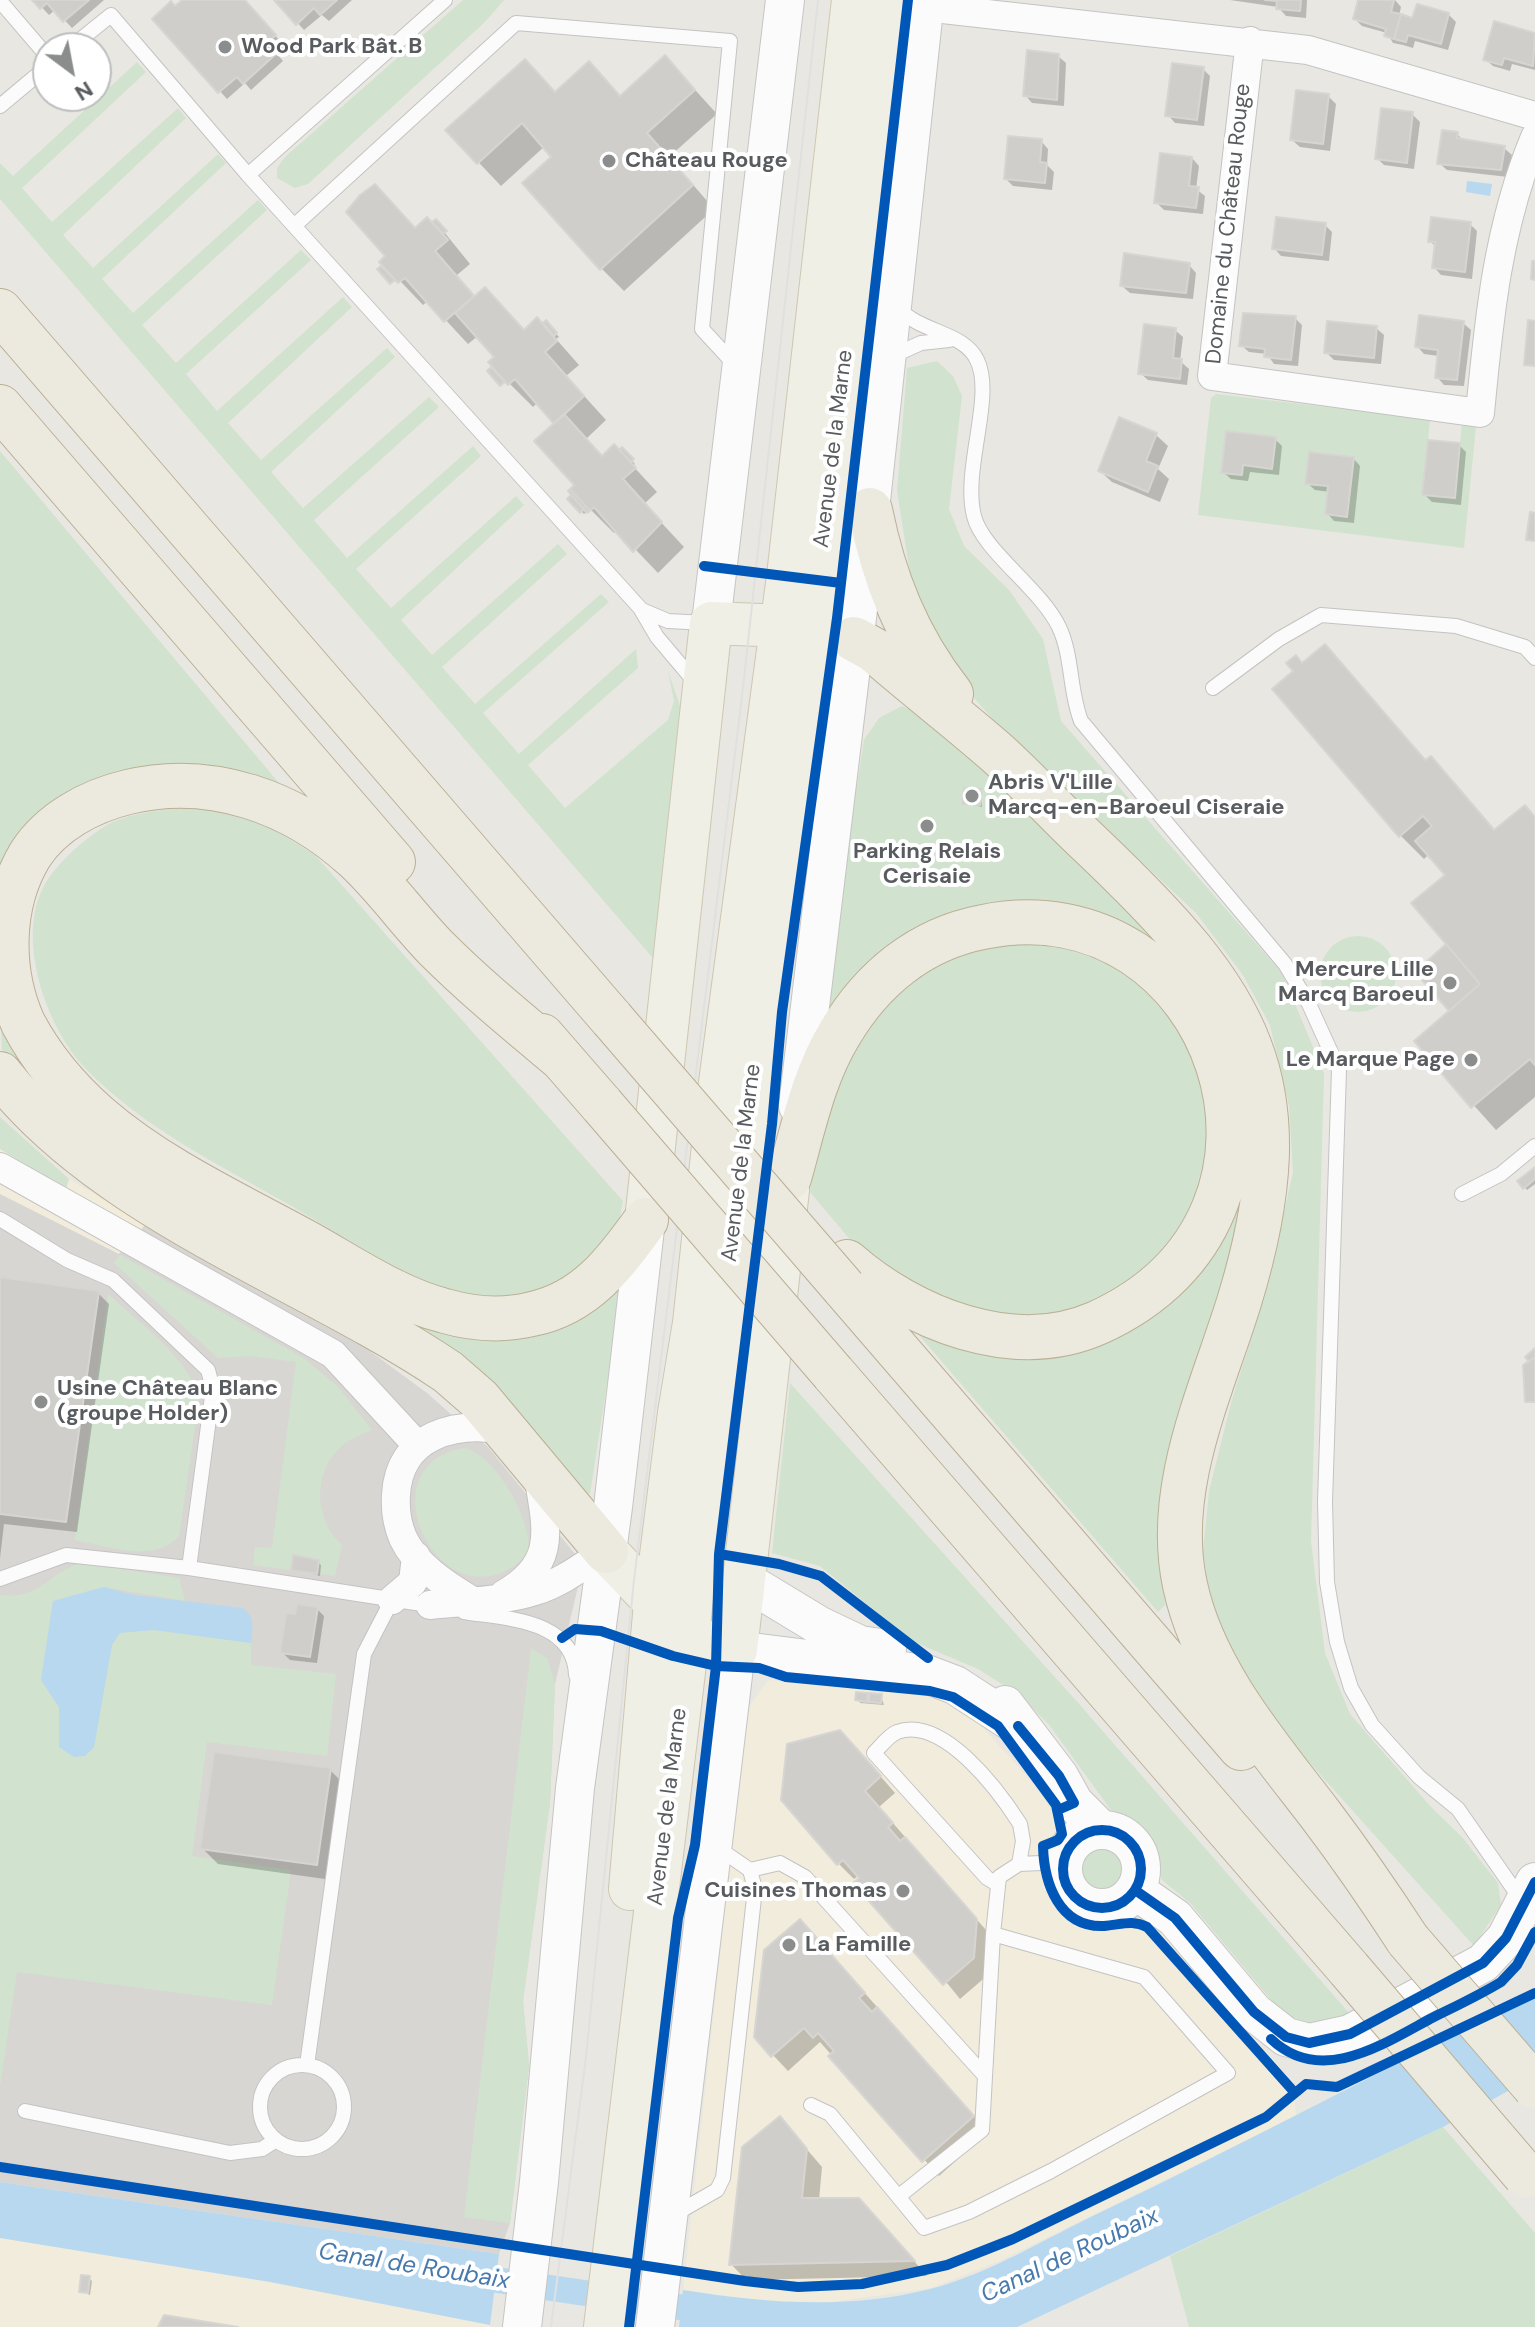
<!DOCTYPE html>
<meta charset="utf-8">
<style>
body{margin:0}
#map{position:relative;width:1535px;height:2327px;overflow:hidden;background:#e8e7e2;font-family:"DM Sans",sans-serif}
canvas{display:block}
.north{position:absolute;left:32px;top:32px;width:80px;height:80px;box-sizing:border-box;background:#fff;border:2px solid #bdbebf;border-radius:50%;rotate:148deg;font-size:22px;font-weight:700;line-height:32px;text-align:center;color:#595c5f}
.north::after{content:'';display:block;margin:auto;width:28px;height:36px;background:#8b8d8d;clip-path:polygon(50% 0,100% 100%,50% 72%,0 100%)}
</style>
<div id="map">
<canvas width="1535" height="2327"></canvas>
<div class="north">N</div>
</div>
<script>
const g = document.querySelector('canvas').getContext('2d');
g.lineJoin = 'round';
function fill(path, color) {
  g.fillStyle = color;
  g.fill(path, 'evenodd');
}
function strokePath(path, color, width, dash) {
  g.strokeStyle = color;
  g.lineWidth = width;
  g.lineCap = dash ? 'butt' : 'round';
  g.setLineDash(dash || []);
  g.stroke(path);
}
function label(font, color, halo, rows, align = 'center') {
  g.font = font + ' "DM Sans",sans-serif';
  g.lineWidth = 8;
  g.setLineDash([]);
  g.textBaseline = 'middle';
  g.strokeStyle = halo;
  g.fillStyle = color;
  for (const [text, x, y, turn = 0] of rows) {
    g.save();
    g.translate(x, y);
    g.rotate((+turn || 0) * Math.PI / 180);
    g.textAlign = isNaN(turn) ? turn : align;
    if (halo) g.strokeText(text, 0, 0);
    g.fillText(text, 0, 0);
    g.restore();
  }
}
fill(new Path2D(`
 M0,1149l66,39 3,-9 77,45 -26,31 -120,-61z
 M768,1680l113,9 59,9 38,24 63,70 17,31v44l5,23 12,17 24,10 38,2 21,10 135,153 3,34 -299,146 -65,26 -114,16 -60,-2 -75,-12 64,-580z
 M0,2226l490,99v2h-490z`), '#f1ecdb');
fill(new Path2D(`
 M0,1194l119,60 27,-30 206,114 75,55 61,54 87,107 5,24 -25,106 -5,119 -27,198 6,65 -19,157 -11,31 -499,-72z`), '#d8d6d2');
fill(new Path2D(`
 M463,0h41l-19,22 -177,162 -13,4 -18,-10v-10l8,-11z
 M137,62l9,10 -124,116 30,34 126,-114 8,10 -123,117 30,33 125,-114 8,9 -124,116 31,34 125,-113 9,10 -125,115 34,38 125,-113 10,10 -125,114 31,37 126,-114 9,10 -124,116 33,37 126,-112 8,9 -124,115 32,36 126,-111 10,10 -125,113 33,38 126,-112 8,10 -125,113 35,39 125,-112 8,9 -123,115 31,35 126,-111 9,10 -125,113 33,37 126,-110 8,8 -126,111 36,41 117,-105 2,19 -110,97 37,43 103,-88 6,-19 -6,-30 13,38 -23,255 -658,-765v-36l13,13z
 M937,361l16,15 9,20 -13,113 15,37 45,44 34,49 18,82 221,252 42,100 -13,468 14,112 25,61 81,93 31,30 36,46 3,22 -27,41 -166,-185 -71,-87 -27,-73 -7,-50 6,-60 22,-88 37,-119 25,-112 -4,-66 -19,-81 -27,-50 -47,-62 -186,-174 -48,-55 -44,-60 -21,-133 10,-123z
 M1216,394l214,25 -7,76 32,3 7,-75 14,3 -12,122 -266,-33 13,-117z
 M0,451l289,344 -99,-28 -190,105z
 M902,706l25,12 225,208c116,137 117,234 62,400 -17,50 -36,99 -45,151 -7,42 -6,86 -4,128l-7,7 -240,-278 1,-7 70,16 52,2 44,-7 41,-16 38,-27 32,-32 20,-35 17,-44 7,-50 -7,-46 -15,-45 -23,-46 -34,-33 -44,-29 -43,-19 -80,-2 -44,12 -36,16 -67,59 -30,43 47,-304 15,-22z
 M180,807c57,3 88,17 135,48l308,346c-3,12 -4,30 -11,40 -39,57 -128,67 -187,41 -47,-22 -92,-52 -137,-78 -69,-39 -144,-76 -201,-134 -40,-40 -72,-131 -43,-184 11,-21 39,-46 60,-59 21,-14 52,-15 76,-20z
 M1320 974a38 38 0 1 1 76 0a38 38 0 1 1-76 0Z
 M1025,943l42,6 38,13 40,27 39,46 21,47 8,46 -26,94 -36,48 -47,31 -55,16h-51l-52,-15 -78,-41 -58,-69 5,-59 40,-102 73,-63 46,-20z
 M0,1009l10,27 418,289 196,-51 -34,220 -16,-4 -537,-395 -35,-45z
 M0,1117l69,62 -3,10 -66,-40z
 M120,1255l185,104 33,28 34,43c-9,4 -20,8 -28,14 -32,25 -31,76 -2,101l-7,31 -82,-11 2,-18 17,1 24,-186 -45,-6 -33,2 -104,-95z
 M108,1294c33,31 78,60 91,104l-20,138c-25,28 -72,10 -104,4z
 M790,1383l290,322 269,308 -36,13 -31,-13 -92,-110 -28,-23 -14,-43 -35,-24 -63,-87 -31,-31 -41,-26 -66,-28 -92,-75 -48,-13z
 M465,1448c32,9 67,73 64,105 -84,86 -171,-89 -64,-105z
 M81,1563l98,15 6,23 -81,-14 -51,14 -12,79 18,26v41h35l18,-102 8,-13 34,-2 97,13v22l85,9 -9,82 -120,-14 -15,114 99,14 -19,135 -255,-33 -17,114v-491c41,5 46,-21 81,-32z
 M531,1649l16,9 8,26 -5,119 -27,198 6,65 -19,157 -46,-6z
 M1075 1870a28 28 0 1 1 56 0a28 28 0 1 1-56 0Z
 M1443,2127l92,106v94h-346l-19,-71z`), '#d1e3ce');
fill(new Path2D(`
 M1467,181l25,3 -2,12 -24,-4z
 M104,1587l30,8 109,13c12,9 10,22 8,35l-97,-13 -34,3 -8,12 -18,102 -9,9 -11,1 -15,-10v-40l-18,-27 12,-79z
 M1535,1996v80l-92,51 -426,200h-338l4,-37c83,13 164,20 247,-1 59,-15 116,-51 171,-77 146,-69 288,-147 434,-216z
 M0,2182l499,72 -9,71 -220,-43 -270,-44z`), '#b8d8f0');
fill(new Path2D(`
 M35,0h69l-32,28 -17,-18 -6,5z
 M185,0h58l39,43 -8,7 9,11 -32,29 -6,-7 -18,16 -72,-80z
 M277,0h75l-23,21 -7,-6 -18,15z
 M1230,0h77l-1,18 -20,-2 -8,-9z
 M1360,0h35l6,7 -2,9 15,4 34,-6 8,8 -8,28 -33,-9 -2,7 -10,-3 -10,-2 -6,-10 -25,-7 -7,-7z
 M1495,23l40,12v35l-23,-6 -2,7 -17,-5 -8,-7z
 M1058,56l8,7 -2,43 -32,-3 -7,-8z
 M589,64l32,33 66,-16 30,33 -48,43 45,52 -90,82 -23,-23 -47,-111 -9,-11 -44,40 -53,-56 108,-36z
 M1203,69l7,7 -6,50 -29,-3 -7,-8z
 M1328,96l8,8 -6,47 -30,-4 -8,-7z
 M1412,114l8,8 -6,47 -30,-4 -7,-7z
 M1457,134l7,7 40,7 8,7 -4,22 -61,-7 -8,-7z
 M1041,141l7,8 -1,16 7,7 -2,18 -39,-4 -7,-7z
 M1192,158l7,8 -3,23 9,7 -2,18 -39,-4 -8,-8z
 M436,222l34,42 -13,11 19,22 49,35 26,2 2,-2 -4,-6 10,11 -3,2 23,26 -13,11 40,44 -20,19 17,18 19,-7 13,14 -2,2 24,26 -13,12 40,43 -26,26 -41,-43 -3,3 -24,-24 -6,5 -14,-15 7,-14 -20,-61 -19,-22 -5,5 -23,-23 -19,-21 6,-6 -19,-21 -10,8 -40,-43 -5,4 -41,-43 34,-32z
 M1470,224l7,7 -5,48 -31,-4 -7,-8 2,-20 -6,-6z
 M1325,225l7,7 -3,29 -48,-5 -7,-8z
 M1189,265l7,8 -3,26 -63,-6 -8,-7z
 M1295,318l7,7 -4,41 -24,-2 -7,-10 -18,-2 -8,-7z
 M1463,323l8,7 -7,56 -20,-1 -7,-8 2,-21 -15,-2 -7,-8z
 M1376,328l8,7 -3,29 -47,-4 -7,-7z
 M1175,330l8,7 -3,24 9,8 -2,16 -39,-5 -8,-7z
 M1156,435l12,11 -10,23 11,10 -9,23 -48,-20 -12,-11z
 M1275,439l7,7 -3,29 -29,-3 -2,9 -17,-2 -8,-7z
 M1459,445l7,7 -5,53 -29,-3 -7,-7z
 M1353,458l7,8 -6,57 -20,-2 -7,-8 3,-21 -15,-2 -8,-7z
 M1325,646l102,115 3,-3 24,24 42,49 39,-13v279l-39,33 -80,-89 36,-30 -6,-64 1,-72 -18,-21 -5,5 -23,-23 -126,-147z
 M980,791l2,16 -18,-4z
 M1535,1169v15l-8,6 -7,-8z
 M0,1279l98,14 11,11 -32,228 -73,-8 -4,34z
 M318,1562l3,3 -1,11 -26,-7z
 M317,1609l7,7 -7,47 -27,-3 -8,-8 15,-35z
 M857,1694l24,2 3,9 -24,-2z
 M856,1748l39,45 -16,14 113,130 -3,37 -29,25 -101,-124 -5,4 -15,-15 -56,-65z
 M330,1770l16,16 -14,94 -114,-16 -16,-16z
 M815,1937l173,195 -49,44 -119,-134 -32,29 -15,-16z
 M780,2118l42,49 -3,33 56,16 52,60 -181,4 -15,-16z
 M89,2278l3,3 -2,14 -9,-4z`), '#0003');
strokePath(new Path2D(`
 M463,2275l250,37`), '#b8d8f0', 26);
const building = new Path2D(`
 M32,0h57l-26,22 -16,-19 -7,6z
 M182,0h63l31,35 -8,7 10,10 -35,32 -6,-7 -19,16 -66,-74 19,-18 4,5z
 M274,0h63l-17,15 -6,-7 -18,17z
 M1265,0h36l-1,11 -24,-2 1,-8z
 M1358,0h36l-3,12 10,2 -7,25 -10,-3 2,-7 -33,-10z
 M1417,4l32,9 -8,31 -33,-9 -2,7 -12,-3 7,-25 11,4z
 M1494,21l41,12 -2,33 -29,-8 -2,7 -19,-5z
 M1027,50l32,4 -2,46 -34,-4z
 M665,55l30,35 -48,43 46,52 -93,85 -78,-87 29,-26 -29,-34 -45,41 -32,-34 80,-71 30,33 34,-31 31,35z
 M1172,63l32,4 -7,53 -32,-4z
 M1296,90l33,4 -6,50 -33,-4z
 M1381,108l32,4 -6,51 -32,-4z
 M1442,130l16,2 -1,6 48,8 -4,24 -64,-6z
 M1008,136l34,3 -2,23 7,1 -2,20 -41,-4z
 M1160,153l32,4 -3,29 10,1 -3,21 -42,-5z
 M375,184l40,44 12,-11 21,23 -13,11 39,45 -30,26 -39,-44 -7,5 -19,-21 6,-6 -39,-44 14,-17z
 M1276,217l50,6 -4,32 -50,-6z
 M1431,217l40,5 -6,50 -33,-4 3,-26h-7z
 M436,219l11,12 -4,3 -11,-12z
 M1124,253l66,10 -4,30 -66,-7z
 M1532,261h3v19l-4,-1z
 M381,266l14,14 -5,4 -13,-15z
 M485,287l39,43 13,-13 20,24 -12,11 39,44 -30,28 -39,-45 -7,6 -20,-23 6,-5 -39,-44z
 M1243,313l53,3 -5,44 -27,-3 1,-8 -26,-3z
 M1419,315l45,6 -7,59 -22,-2 3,-28 -23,-3z
 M546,320l11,13 -3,3 -11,-13z
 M1528,320l7,1v45l-11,-1z
 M1327,321l50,5 -3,32 -50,-5z
 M1144,324l32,4 -3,30 9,1 -2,20 -42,-5z
 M491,367l14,15 -5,4 -13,-15z
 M564,414l38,42 12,-12 22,24 -13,11 39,43 -29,30 -39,-45 -4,4 -20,-22 4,-4 -40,-44z
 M1119,417l38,16 -11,28 12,5 -10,26 -50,-21z
 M1226,431l50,6 -4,32 -29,-4 -1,10 -21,-2z
 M1428,440l32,3 -5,55 -33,-3z
 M622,447l12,12 -3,3 -12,-12z
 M1309,452l45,5 -7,60 -22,-3 3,-28 -23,-2z
 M570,489l20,22 -3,2 -19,-22z
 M571,495l13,14 -4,4 -13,-14z
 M1530,512l5,1v28l-9,-1z
 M1325,644l100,116 6,-4 63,74 31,-25 10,12v248l-5,-6 -59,49 -57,-67 66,-57 -69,-81 34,-28 -30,-34 17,-15 -9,-10 -24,21 -127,-148 21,-18 -7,-8 10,-8 6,8z
 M964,788l17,1 -1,16 -18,-1z
 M1446,944l34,40 -31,27 -34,-39z
 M1535,1167v12l-12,10 -6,-8z
 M0,1277l99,14 -33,231 -66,-8z
 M1535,1348v9l-6,5 -4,-5z
 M1535,1357v45h-10l-2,-37z
 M293,1555l26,5 -2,14 -26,-4z
 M297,1604l21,3 -8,50 -30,-4 6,-40 9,1z
 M856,1692l12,1 -1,9 -12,-2z
 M869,1693l13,1 -1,9 -12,-1z
 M840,1730l41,46 -16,15 28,32 -5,4 12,14 5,-4 72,82 -3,39 -31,27 -90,-102 6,-5 -16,-18 -6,5 -56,-65 6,-56z
 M214,1752l117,16 -14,97 -117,-16z
 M800,1919l65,74 -6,5 13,14 5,-5 97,109 -52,46 -94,-106 6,-5 -16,-18 -5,5 -9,-10 -33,29 -17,-20 10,-87z
 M780,2116l27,33 -5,49h57l56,63 -186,4 13,-118z
 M81,2275l9,1 -2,17 -9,-1z
 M164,2315l74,12h-80z`);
fill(building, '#cfcecb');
strokePath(building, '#d7d5d2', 2);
const lane = new Path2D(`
 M0,1l48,56
 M70,48l41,-33 137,160 392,433 17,29 38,45
 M0,106l48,-40
 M248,175l197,-175
 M294,226l222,-203 214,18 -28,288 35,38
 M898,308c23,25 66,24 79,52 18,36 -15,109 -3,156 8,34 67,73 85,111 14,30 10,63 22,94l204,243 24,40 30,66 -14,432 2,80 10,60 14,46 21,37 47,52 39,32 64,92
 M890,357l31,-14 28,-3
 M642,610l26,11 39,2
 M1213,688l66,-49 42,-24 135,11 69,21 10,11
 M1462,1194l39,-20 34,-28
 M0,1219l67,41 46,20 95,90 5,19 -24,179
 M0,1579l66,-24 123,13 246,38
 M464,1612c42,7 110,7 112,63
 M750,1870l30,-7 25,14 180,199
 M997,1884l-10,-6 -113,-125c7,-7 14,-17 23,-21 46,-17 102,59 123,92l3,17 -4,23
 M993,1934l6,-57 20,-13 44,-2
 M307,2065l57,-411 28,-54
 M260 2107a42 42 0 1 1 84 0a42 42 0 1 1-84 0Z
 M811,2105l19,9 94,114 45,-16 82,-41 177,-98 -84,-96 -151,-43 -11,196 -83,66
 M25,2111l205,42 32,-4 14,-9
 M675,2214l42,-24 6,-12 32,-289 -5,-19 -35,-24`);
const street = new Path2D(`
 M925,7l383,43 227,66
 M1250,41l-38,335 268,37c9,-96 18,-187 55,-276
 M0,1167l333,187 84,91
 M504,1594c55,-31 42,-67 34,-120
 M392,1600l21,-18 3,-26
 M471,1600c-25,-15 -55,-34 -68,-62 -6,-14 -8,-28 -7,-43 3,-61 60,-74 110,-65
 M430,1605c35,-4 71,-3 105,-14 26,-8 48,-25 71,-40`);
const secondary = new Path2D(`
 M711,623l74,-623
 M798,1106l72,-596 55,-510
 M744,1580l76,46 40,19 27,4
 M1005,1705l54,71 15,27 27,27
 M1063 1869a39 39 0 1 1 78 0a39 39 0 1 1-78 0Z
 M1135,1890l40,28 79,94 32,25 23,6 41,-9 133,-71 23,-25 29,-56
 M522,2327l17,-145 36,-394 38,-281 33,-287
 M655,2327l81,-677 190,24 29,11 63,41`);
const primary = new Path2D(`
 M646,1220l65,-597 99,4
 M606,1551l81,85 49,14 52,-460
 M630,1889l25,-286 24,-190 15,-90 25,-233 69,-514 65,-576
 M605,2327l79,-655 37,-342 44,-350 44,-316 76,-664`);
const highway = new Path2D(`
 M0,311l612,708
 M0,407l393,455
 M870,510c14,69 37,128 81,184
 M854,639l20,11c40,35 83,68 123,103 32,29 62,62 93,91 159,151 217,236 149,458 -28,90 -75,187 -54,283 18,86 83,161 135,229 31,41 60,83 88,126
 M542,1036l60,69
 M562,1059c-43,-36 -86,-71 -126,-111 -28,-29 -51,-62 -80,-89 -62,-57 -145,-87 -228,-67 -38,9 -77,30 -98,63 -30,50 -30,116 -7,168 19,36 44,66 75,93 61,53 140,89 211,128 43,24 88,55 136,67 28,8 59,10 87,3 54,-11 84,-52 114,-94
 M0,1074c107,137 306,202 448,298l31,27 127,152
 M789,1178c14,-49 24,-101 51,-145 32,-54 80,-94 143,-106 234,-48 355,287 114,396 -84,37 -186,-5 -250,-61
 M844,1288l397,460
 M833,1373l516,596`);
strokePath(lane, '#c4c3c3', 16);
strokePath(street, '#c4c3c3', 30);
strokePath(secondary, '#c5c5c4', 40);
strokePath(primary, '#cec7b2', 44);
strokePath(highway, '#bbaf94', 46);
strokePath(lane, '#fcfbfb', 14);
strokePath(street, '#fcfbfb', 28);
strokePath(secondary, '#fcfbfb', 38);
strokePath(primary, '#f0efe6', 42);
strokePath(highway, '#eceadf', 44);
strokePath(new Path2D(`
 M551,2327l35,-270 48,-477 109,-892 75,-688`), '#e0e0df', 2);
const highwayBridge = new Path2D(`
 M612,1019l232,269
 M602,1105l231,268
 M1408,1940l127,147
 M1349,1969l176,206`);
strokePath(highwayBridge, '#bbaf94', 46, []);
strokePath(highwayBridge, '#eceadf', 44);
strokePath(new Path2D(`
 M704,566l137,17
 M719,1554l60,10 42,12 107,82
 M562,1638l13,-9 26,2 72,25 43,10 43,2 27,9 144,14 23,6 45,29 58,79 6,29 -4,6 -15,6c1,37 16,82 61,80 16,-1 28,-7 43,1l148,166
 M1018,1726l41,50 15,27 -16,7
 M1063 1869a39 39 0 1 1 78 0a39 39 0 1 1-78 0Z
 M1135,1890l40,28 79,94 32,25 23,6 41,-9 133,-71 23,-25 29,-56
 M1271,2039c49,47 111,6 159,-20 24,-12 48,-23 71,-37l16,-17 18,-33
 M0,2167l745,114 53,6 64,-3 85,-19 66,-26 253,-122 40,-33 31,3 198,-94
 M629,2327l49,-409 17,-73 21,-179 3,-112 53,-430 10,-112 55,-394 71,-618`), '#0057b8', 10);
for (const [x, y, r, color] of [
 [225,47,8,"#8b8d8d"],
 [609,161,8,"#8b8d8d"],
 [972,796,8,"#8b8d8d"],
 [927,826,8,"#8b8d8d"],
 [1450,983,8,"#8b8d8d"],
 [1471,1060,8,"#8b8d8d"],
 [41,1402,8,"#8b8d8d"],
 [903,1891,8,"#8b8d8d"],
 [789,1945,8,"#8b8d8d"]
]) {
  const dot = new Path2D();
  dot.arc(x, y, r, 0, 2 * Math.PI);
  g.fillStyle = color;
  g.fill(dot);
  strokePath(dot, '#fff', 3);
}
label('bold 22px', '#595c5f', '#fff', [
 ["Wood Park Bât. B",241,47],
 ["Château Rouge",625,161],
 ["Abris V'Lille",988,783],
 ["Marcq-en-Baroeul Ciseraie",988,808],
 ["Parking Relais",927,852,"center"],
 ["Cerisaie",927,877,"center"],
 ["Mercure Lille",1434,970,"right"],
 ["Marcq Baroeul",1434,995,"right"],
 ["Le Marque Page",1455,1060,"right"],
 ["Usine Château Blanc",57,1389],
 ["(groupe Holder)",57,1414],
 ["Cuisines Thomas",887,1891,"right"],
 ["La Famille",805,1945]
], 'left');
label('22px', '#595c5f', '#fff', [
 ["Domaine du Château Rouge",1229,224,-84],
 ["Avenue de la Marne",834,449,-83],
 ["Avenue de la Marne",742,1163,-83],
 ["Avenue de la Marne",668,1807,-83]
]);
label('italic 24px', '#4879ad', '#fff', [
 ["Canal de Roubaix",1070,2256,-25],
 ["Canal de Roubaix",414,2267,9]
]);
</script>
